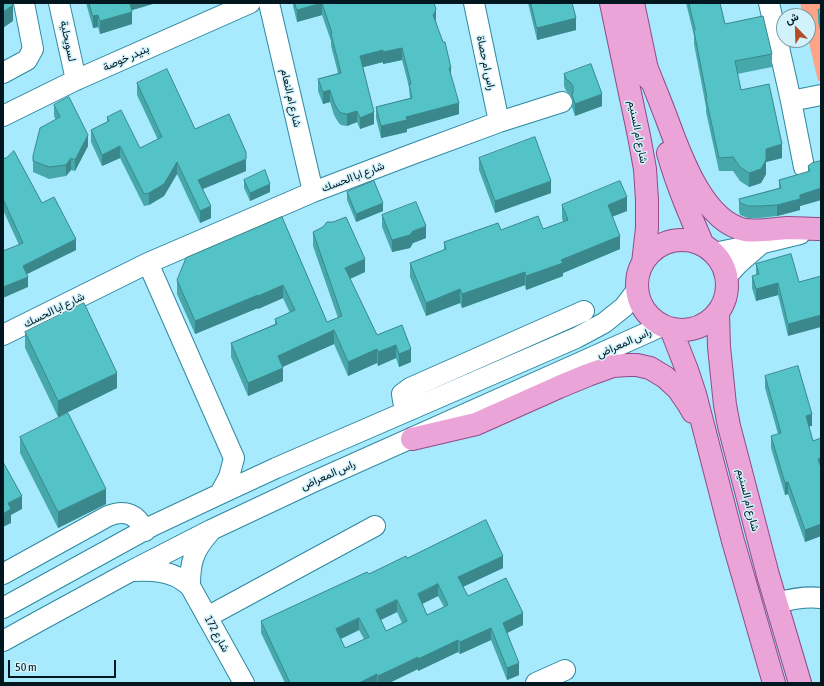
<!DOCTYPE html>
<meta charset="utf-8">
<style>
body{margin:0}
#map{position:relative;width:824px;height:686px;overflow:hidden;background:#a7e9fd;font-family:"Asap Condensed",Vazirmatn,sans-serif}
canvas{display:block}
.frame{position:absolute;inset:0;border:4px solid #00171f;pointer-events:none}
.north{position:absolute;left:776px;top:8px;width:40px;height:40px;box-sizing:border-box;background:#d1f1fb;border:1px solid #7d9aa3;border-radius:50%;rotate:337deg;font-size:11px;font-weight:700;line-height:16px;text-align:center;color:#00171f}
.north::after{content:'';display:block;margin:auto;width:14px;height:18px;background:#b44c28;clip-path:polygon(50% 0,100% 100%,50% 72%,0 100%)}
.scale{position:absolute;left:8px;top:660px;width:108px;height:18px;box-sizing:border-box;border:2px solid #00171f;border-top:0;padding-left:5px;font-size:12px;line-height:14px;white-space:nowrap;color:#00171f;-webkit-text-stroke:3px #d1f1fb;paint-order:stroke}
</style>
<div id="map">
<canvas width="824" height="686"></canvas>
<div class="frame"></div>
<div class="north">ش</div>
<div class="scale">50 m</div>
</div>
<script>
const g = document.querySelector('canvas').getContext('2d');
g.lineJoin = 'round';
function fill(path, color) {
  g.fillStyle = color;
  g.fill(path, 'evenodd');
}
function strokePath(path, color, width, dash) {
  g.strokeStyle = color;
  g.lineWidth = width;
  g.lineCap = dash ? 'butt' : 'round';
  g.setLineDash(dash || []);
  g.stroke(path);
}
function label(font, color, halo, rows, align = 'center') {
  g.font = font + ' "Asap Condensed",Vazirmatn,sans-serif';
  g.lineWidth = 3;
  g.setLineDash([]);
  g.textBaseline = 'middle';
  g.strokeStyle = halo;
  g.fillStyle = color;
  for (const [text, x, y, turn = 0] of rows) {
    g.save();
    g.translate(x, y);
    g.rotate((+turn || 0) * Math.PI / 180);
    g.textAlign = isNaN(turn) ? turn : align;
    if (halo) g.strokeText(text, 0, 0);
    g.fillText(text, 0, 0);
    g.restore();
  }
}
fill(new Path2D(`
 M800,3h21v77l-3,1 -10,-43v-22h-5z`), '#fda487');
const minor = new Path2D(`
 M59,3l17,77
 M269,3l44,189
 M474,3l25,119
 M769,3l22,98 13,66
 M3,73l24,-13 6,-11 -9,-46
 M791,101l30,-6
 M3,116l73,-36 174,-77
 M714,253l49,-10 37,-9
 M148,263l86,195 -5,19 -9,17
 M727,276l11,-12 23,-20
 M3,335l145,-72 165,-71 97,-37 89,-33 63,-20
 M410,410l-7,-9 -1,-7 8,-6 174,-77
 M133,571c15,-1 30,-1 44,6 4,2 9,6 13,9l54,97
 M3,574l105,-58c17,-7 29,-2 37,15
 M190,586c0,-23 3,-35 19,-53
 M776,603c15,-4 29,-7 45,-5
 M3,608l149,-82 68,-32 56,-26 300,-130 28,-15 20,-16 13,-17
 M207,617l168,-91
 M3,641l38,-21 90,-49 80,-41 102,-48 349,-156
 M536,683l29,-13`);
const major = new Path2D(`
 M611,3l28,133 6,33 2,31v28l-4,35
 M633,3l16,76
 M646,66c7,18 15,37 22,56 13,35 36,100 77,108 14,2 28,-1 42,-2 12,0 23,1 34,1
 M668,153c9,32 22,62 35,92
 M637 285a45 45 0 1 1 90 0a45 45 0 1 1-90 0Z
 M718,313l1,34 6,58 4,21 39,149 32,108
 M671,329l16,41 8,24 38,147 41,142
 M412,439l64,-15 83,-37 29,-12 25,-9 15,-1h9l13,3 15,9 13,12 11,16 4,7`);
strokePath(minor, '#2e889f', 22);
strokePath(major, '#904b86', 24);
strokePath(minor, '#fff', 20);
strokePath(major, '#eba4d8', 22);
fill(new Path2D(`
 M86,3h70l-24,7v14l-32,10 -2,-7 -5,1z
 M293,3h141l2,18 15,55 8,38 -52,15v3l-26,6 -5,-20v-11l34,-9 -1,-11 -7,-27 -19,4v-2l-20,5 11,57 -14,5 -3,-7 -10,4 -6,-1 -3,-3 -4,-7 -4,-13 -7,2 -5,-13v-12l20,-6 -7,-27v-5l-9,-26 -25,7 -4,-16z
 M528,3h44l4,27 -39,10z
 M686,3h34l5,21 47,30v13l-35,7 4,16 41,68 -16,4v12l-5,9 -12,4 -9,-6 -7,-10h-14l-13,-59v-5l-12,-63v-8z
 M819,3h2v32l-3,-13v-12l3,-1z
 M564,74l38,32 -27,10 -3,-9v-10l-2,-3 -4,-3 -2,-5z
 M137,83l109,88 -43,18 8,29 -11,5 -23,-49 -13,22 -15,9 -5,1 -24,-48 -18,8 -11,-24v-12l16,-8v-5l33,31 18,-8 -21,-45z
 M54,105l34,41 -13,25 -4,-1 -5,6 -17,3 -16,-7v-16l23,-36 -2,-4z
 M3,158l39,45 34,47 -49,24 1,13 -9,-42 -16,-35z
 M479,158l72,35 -56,20 -16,-43z
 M821,161v39l-21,6v4l-23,6 -17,2h-12l-8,-3 -1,-4v-12l40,-11v-8l29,-8v-6z
 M244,180l26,12 -20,9 -6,-13z
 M347,192l36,19 -27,11 -9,-22z
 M562,205l65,6 -15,6 8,32 -57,24v3l-37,14 -1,-5 -63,23 -2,-5 -34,13 -16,-39v-14l34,-13v-8l57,-12 42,-1 20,-7 -1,-4z
 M382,215l44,23 -13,5 -3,5 -18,4 -10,-25z
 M282,217l45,105 11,-4 -25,-72v-14l52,40 -15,7 27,56 25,-10 9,37 -12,5 -3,-9 -18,8 -1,-3 -29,13 -14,-32 -52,23 1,14 -35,15 -17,-39v-14l44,-19v-5l15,-6 -7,-15 -25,11v-1l-63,26 -18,-40v-14z
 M791,254l-3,82 -10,-41 -22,6 -4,-13v-12l4,-1v-11z
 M25,332l92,56 -59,29 -33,-69z
 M765,376l47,50h-3l4,15 8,-3v98l-16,6 -17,-48 -3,1 -14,-47v-12l7,-2 -13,-46z
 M20,437l86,67 -48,24 -38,-75z
 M407,558l96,10 -40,19 5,9 55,29 -16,8 12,42 -12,5 -16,-40 -31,14 -2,-2 -40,19v-2l-29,14h-104l-24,-50v-12zM438,596l6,11 -17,8 -5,-11zM397,612l5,11 -16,8 -5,-11zM359,630l5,9 -19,9 -4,-9z`), '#47a8ab');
fill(new Path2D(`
 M129,3h27l-27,8z
 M322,3v12l-25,7v-12z
 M13,5v16l-10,7v-16z
 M436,9v12l-3,-6z
 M132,12v12l-32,10v-13z
 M98,15v12l-5,1v-12z
 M576,18v12l-39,10v-12z
 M402,48v12l-19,4v-12z
 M383,50v12l-23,6v-12z
 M449,68h2v11z
 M330,90v12l-7,2v-12z
 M602,94v12l-27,10v-12z
 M459,103v11l-52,15v3l-26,6v-12l25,-9z
 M357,111v11l-10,4v-12z
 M374,112v12l-14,5v-11z
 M88,135v11l-13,25v-11z
 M782,144v14l-16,4v12l-5,9 -12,4v-14l17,-24z
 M120,146v12l-18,8v-11z
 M71,158v12l-5,6v-11z
 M246,159v12l-48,20v-11z
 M177,162v12l-13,22 -15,9v-12z
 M551,181v12l-56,20v-12z
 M270,184v8l-20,9v-8z
 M821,188v12l-21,6v4l-23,6v-11l23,-10z
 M627,197v14l-19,7v-13z
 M383,203v8l-27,11v-8z
 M211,206v12l-11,5v-12z
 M426,226v12l-13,5 -3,5 -18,4v-12z
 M620,236v13l-57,24v3l-37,14v-14l35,-16z
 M76,239v11l-53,26v-10z
 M365,259v13l-20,9v-13z
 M525,272v13l-63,23v-14z
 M28,277v10l-25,11v-11z
 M778,283v12l-22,6v-12z
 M283,285v13l-25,11v-13z
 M460,289v14l-34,13v-13z
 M258,295v13l-63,26v-13z
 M821,315v12l-33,9v-12z
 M334,330v14l-56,25v-13z
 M396,345v13l-18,8v-14z
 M377,349v14l-29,13v-14z
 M411,349v13l-12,5v-13z
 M283,368v13l-35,15v-13z
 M117,373v15l-59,29v-16z
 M812,414v12l-6,1v-11z
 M821,458v12l-3,-11z
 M788,482v12l-3,1v-12z
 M106,489v15l-48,24v-16z
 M22,496v13l-11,6v8l-8,4v-13l5,-11z
 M821,524v12l-16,6v-12z
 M503,556v12l-45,21v-12z
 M438,584v12l-20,10v-12z
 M397,600v12l-21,10v-12z
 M523,613v12l-20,10v-12z
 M359,618v12l-23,11v-12z
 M491,628v12l-31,14v-12z
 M458,640v12l-40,19v-12z
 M418,657v12l-29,14h-11v-7z
 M519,663v12l-12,5v-12z
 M377,674v9h-18z`), '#3a888b');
const building = new Path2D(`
 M3,3h8l2,2 -10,7z
 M89,3h41l2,9 -32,9 -2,-6 -5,1z
 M295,3h139l2,6 -1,3 -2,3 10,27h2l6,26h-2l10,35 -53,14 1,3 -26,6 -5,-19 36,-9 -3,-14h2l-9,-36 -19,4v-2l-23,6 14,56 -14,6 -3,-7 -10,3 -6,-1 -3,-3 -4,-7 -4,-13 -7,2 -5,-13 23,-6 -10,-39 1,-1 -10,-30 -25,7z
 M531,3h41l4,15 -39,10z
 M689,3h31l5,21 38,-8 9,38 -37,7 6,29 28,-6 13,60 -16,5v11l-5,9 -12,4 -9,-6 -7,-10 -14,1 -13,-60h1l-13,-67 1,-1z
 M821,9v14l-3,-13z
 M591,64l11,30 -27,10 -3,-9 1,-3v-6l-3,-4 -4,-3 -2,-5z
 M167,69l28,60 34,-15 17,38v7l-48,21 13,26 -11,5 -23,-49 -13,22 -15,9 -5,1 -24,-48 -18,9 -11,-25 18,-9 -2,-4 14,-7 19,38 22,-11 -25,-54z
 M69,97l19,38 -13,25 -4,-2 -5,7 -17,2 -16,-6v-5l7,-28 20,-11 -6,-12z
 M535,137l16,44 -56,20 -16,-43z
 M14,151l28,52 12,-6 22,42 -53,27 5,11 -25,10v-36l20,-8 -20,-44v-41h3z
 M821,161v27l-21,7v4l-23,6 -17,1h-12l-8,-3 -1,-4 42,-11 -2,-8 31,-9 -2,-5 4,-3z
 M265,170l5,14 -20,9 -6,-13z
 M374,181l9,22 -27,11 -9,-22z
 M620,181l7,16 -19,8 12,31 -59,24 2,3 -37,13 -1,-4 -63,22 -2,-5 -34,14 -16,-40 36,-14 -2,-7 54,-19 3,7 37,-14 5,13 25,-9 -6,-15z
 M416,202l10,24 -13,5 -3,4 -18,5 -10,-25z
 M282,217l45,105 15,-6 -29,-84 10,-5 4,-5h6l13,-5 19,42 -20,9 32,67 25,-10 9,24 -12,5 -3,-9 -18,7 -1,-3 -29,13 -14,-32 -56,26 5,12 -35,15 -17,-40 46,-19 -2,-5 20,-9 -12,-25 -25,11v-1l-63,26 -18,-41 9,-22z
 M791,254l8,28 22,-6v39l-33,9 -10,-41 -22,6 -4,-13 7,-2 -3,-10z
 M84,303l33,70 -59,28 -33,-69z
 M798,366l14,48 -6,2 7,25 8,-3v20l-3,1 3,9v56l-16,6 -17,-48 -3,1 -14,-47 10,-3 -16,-57z
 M68,413l38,76 -48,23 -38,-75z
 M3,462l19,34 -14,7 3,6 -8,5z
 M486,520l17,36 -45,21 10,19 38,-18 17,35 -20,10 16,40 -12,5 -16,-40 -31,14 -2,-2 -40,19v-2l-40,19 -1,-2 -18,9h-69l-29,-62 106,-49 2,2 37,-18 1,2zM438,584l10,21 -21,10 -9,-21zM397,600l10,21 -21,10 -10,-21zM359,618l10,19 -24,11 -9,-19z`);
fill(building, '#53c3c7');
strokePath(building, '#3a888b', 1);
label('11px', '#00171f', '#d1f1fb', [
 ["لسويحلية",68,41,78],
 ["بنيدر خوصة",126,58,-24],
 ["راس ام حصاة",486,63,78],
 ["شارع ام النعام",291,98,77],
 ["شارع ام السنيم",638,132,79],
 ["شارع ابا الحسك",353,177,-21],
 ["شارع ابا الحسك",54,310,-26],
 ["راس المعراض",624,343,-24],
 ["راس المعراض",328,475,-24],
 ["شارع ام السنيم",748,500,76],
 ["شارع 172",217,634,61]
]);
</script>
